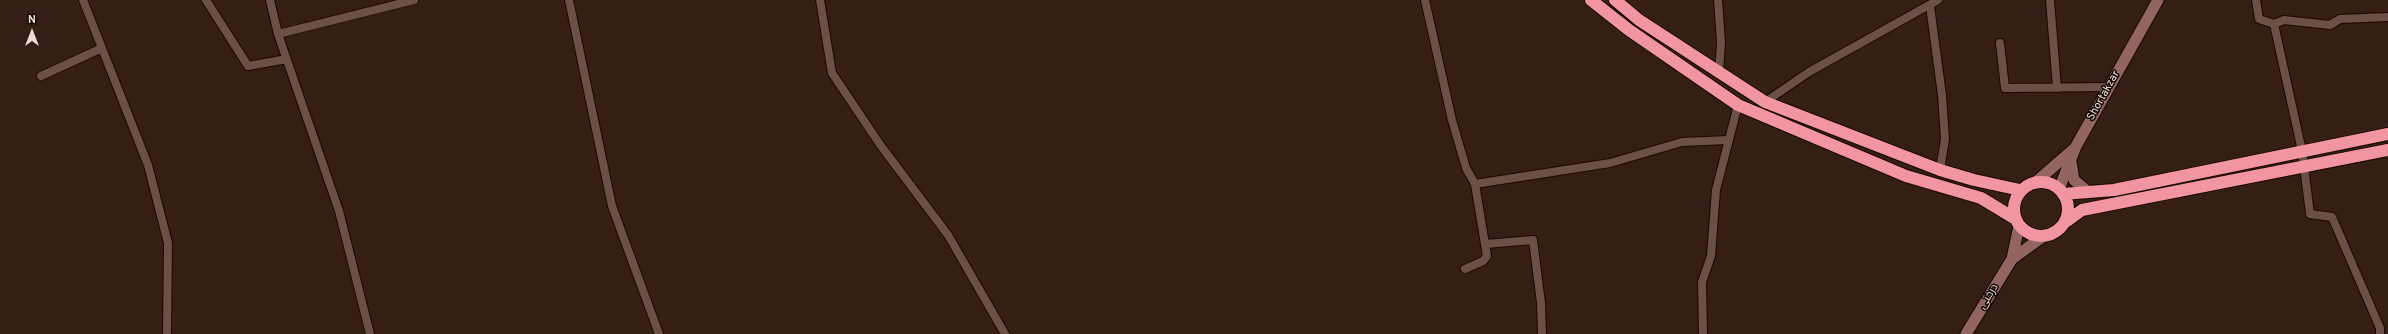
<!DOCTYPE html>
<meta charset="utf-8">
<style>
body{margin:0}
#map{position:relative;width:2388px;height:334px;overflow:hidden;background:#341e15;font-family:Overpass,sans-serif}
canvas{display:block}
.north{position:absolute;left:12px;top:12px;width:40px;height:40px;-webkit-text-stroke:3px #150b07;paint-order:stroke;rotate:0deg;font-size:11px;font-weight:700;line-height:16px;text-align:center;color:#eeded8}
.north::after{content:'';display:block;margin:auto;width:14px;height:18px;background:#eeded8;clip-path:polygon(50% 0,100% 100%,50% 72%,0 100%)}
</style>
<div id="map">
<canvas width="2388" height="334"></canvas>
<div class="north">N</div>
</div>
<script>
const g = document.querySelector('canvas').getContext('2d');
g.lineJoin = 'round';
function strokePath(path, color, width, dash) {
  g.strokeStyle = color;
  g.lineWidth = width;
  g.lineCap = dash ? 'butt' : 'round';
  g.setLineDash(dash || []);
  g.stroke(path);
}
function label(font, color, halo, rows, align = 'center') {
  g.font = font + ' Overpass,Cairo,sans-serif';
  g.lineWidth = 3;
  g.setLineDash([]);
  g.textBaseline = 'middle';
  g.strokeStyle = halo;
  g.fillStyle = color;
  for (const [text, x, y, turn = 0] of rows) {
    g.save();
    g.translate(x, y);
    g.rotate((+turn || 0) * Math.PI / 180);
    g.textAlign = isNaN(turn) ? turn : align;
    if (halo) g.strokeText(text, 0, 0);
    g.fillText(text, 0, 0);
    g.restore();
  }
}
const street = new Path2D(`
 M83,0l65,165 20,78 -1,91
 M206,0l42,66 39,-7
 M270,0l8,34 61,177 31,123
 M569,0l43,206 47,128
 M820,0l12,73 49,73 67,89 57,99
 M1425,0l27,120 14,48 9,16 135,-21 72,-21 46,-2
 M1718,0l3,42 -2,30
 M2050,0l7,88
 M2256,0l3,19 15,5 28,127 8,63 22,3 48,111v6
 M1930,6l12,89 3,44 -5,31
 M2274,24l10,-4 46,5 10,-6 48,-2
 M278,34l136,-34
 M2000,43l5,45 104,-1
 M41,76l61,-28
 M1765,102l44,-30 129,-72
 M1486,244l47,-4 8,63 1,31
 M1465,269l18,-8 4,-5 -12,-72
 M1703,334l-1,-52 9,-26 5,-66 22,-85`);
const secondary = new Path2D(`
 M2071,162l3,18 13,11
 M2037,181l38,-33 83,-148
 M2059,189l16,-40
 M2012,259l7,-33
 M1966,334l46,-75 33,-24`);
const highway = new Path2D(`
 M1591,0l38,30 109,75 168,71 75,22 33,20
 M1615,0l24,20 126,82 175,68 34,10 46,10
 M2014 209a27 27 0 1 1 54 0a27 27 0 1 1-54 0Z
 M2063,194l51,-4 274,-56
 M2067,221l15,-11 306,-60`);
strokePath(street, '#1b0702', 10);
strokePath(secondary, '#1b0702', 13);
strokePath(highway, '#1b0702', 14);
strokePath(street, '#6a5046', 8);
strokePath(secondary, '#936562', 11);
strokePath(highway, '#f295a2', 12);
label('11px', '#eeded8', '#150b07', [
 ["Shortakzar",2104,96,-61],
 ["درختی",1989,297,-59]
]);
</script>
